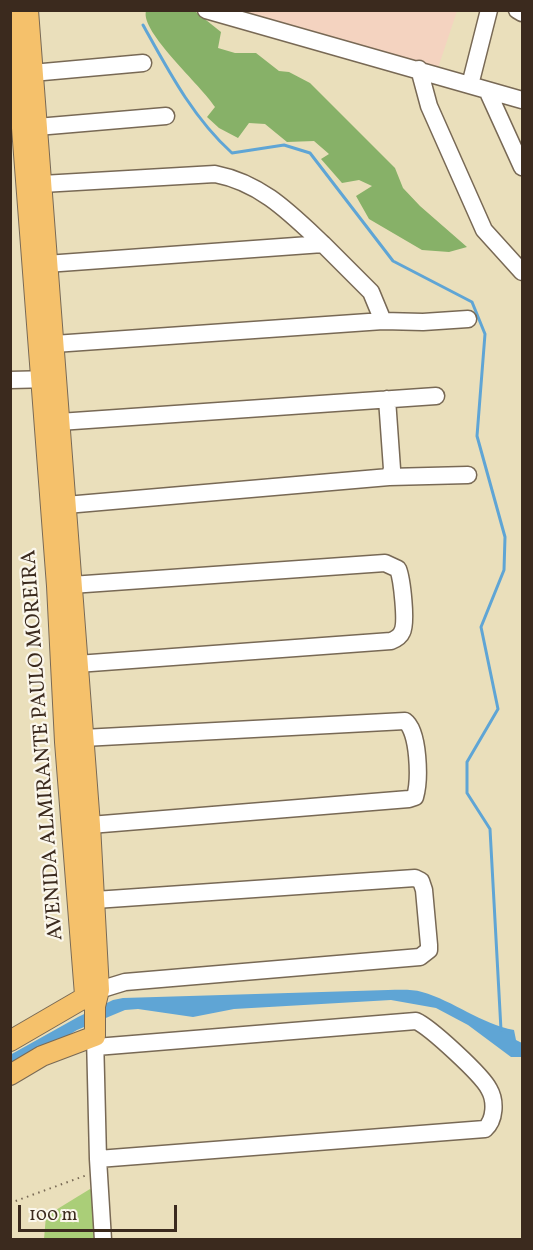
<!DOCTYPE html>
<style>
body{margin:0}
#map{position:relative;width:533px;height:1250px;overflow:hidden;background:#eadfbb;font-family:Vollkorn,serif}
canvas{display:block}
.frame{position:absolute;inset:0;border:12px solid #3b2a1e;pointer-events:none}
.scale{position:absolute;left:18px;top:1205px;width:159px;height:27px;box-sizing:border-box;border:3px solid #3b2a1e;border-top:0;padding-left:8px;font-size:18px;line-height:21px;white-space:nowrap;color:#3b2a1e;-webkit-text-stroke:4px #fbf7ec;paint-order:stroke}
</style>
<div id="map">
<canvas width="533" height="1250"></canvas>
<div class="frame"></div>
<div class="scale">100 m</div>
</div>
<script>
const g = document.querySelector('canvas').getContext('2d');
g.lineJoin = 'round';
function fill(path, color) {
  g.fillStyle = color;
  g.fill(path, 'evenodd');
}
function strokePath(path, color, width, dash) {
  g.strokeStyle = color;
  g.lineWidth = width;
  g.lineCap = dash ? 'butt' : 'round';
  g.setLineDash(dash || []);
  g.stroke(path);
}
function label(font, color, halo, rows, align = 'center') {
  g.font = font + ' Vollkorn,serif';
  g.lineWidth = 4.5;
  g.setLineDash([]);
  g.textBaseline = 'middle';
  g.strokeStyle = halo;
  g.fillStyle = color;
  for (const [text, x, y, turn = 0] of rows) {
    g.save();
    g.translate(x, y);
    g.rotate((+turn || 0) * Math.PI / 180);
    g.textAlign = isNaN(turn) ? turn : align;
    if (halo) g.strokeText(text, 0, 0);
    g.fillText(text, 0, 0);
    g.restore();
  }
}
fill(new Path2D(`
 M223,11h234l-19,57z`), '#f4d3c0');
fill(new Path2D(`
 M90,1189l5,4 2,46h-53l2,-23z`), '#aace78');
fill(new Path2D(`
 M146,11l50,1 25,20 -3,16 17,5h21l23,18 10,1 21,11 85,85 8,20 17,18 47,41 -18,5 -27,-2 -53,-31 -13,-23 16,-10 -13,-6 -17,3 -21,-24 8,-5 -15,-13 -27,1 -22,-18 -16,-1 -11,15 -19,-10 -12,-11 8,-10c-13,-21 -75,-75 -69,-96z`), '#87b168');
fill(new Path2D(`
 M388,990c11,0 24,-1 34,2 32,9 59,32 92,38l2,10 6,3v14h-11l-43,-32 -32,-17 -45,-8 -157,9 -41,8 -55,-8 -13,1 -48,20 -66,40 -1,-15 68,-38 35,-17 10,-2z`), '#5fa5d5');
strokePath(new Path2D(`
 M143,25c25,45 50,93 89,128l52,-8 26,8 83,108 79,41 13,32 -8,102 28,101 -1,33 -23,57 17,82 -31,53v31l23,36 11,201`), '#5fa5d5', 3);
const minor = new Path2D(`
 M206,10l316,90
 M517,10l5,3
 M419,69l10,37 55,124 38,42
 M32,73l111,-10
 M470,85l19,-75
 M487,90l35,77
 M37,127l129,-11
 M42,184l173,-10c46,9 74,38 108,70
 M46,264l277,-20 48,48 12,29
 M54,344l329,-23 40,1 45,-3
 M10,380l42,-1
 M59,422l377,-26
 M389,477l79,-2
 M66,505l323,-28 3,-8 -5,-70
 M71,585l314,-22 13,6c4,10 9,54 4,63 -2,5 -6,7 -11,9l-314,23
 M83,738l322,-17c14,10 15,59 10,76l-6,2 -319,26
 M95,900l320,-22 6,3 3,9 5,55v5l-9,7 -295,25 -26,8
 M95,1036l3,123 5,81
 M96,1047l320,-26c14,6 66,54 73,68 7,12 6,31 -4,40l-387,30`);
const major = new Path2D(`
 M13,10l44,576 8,156 20,253 10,11
 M10,1041l86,-50
 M10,1075l32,-19 53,-20v-30l4,-16 -9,-165 -62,-815`);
strokePath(minor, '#786955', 19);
strokePath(major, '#786955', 22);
strokePath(new Path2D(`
 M10,1203l77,-28`), '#786955', 2, [1.5, 4.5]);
strokePath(minor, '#fff', 16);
strokePath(major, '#f5c16b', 20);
label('21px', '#3b2a1e', '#fbf7ec', [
 ["AVENIDA ALMIRANTE PAULO MOREIRA",44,745,-94]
]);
</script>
